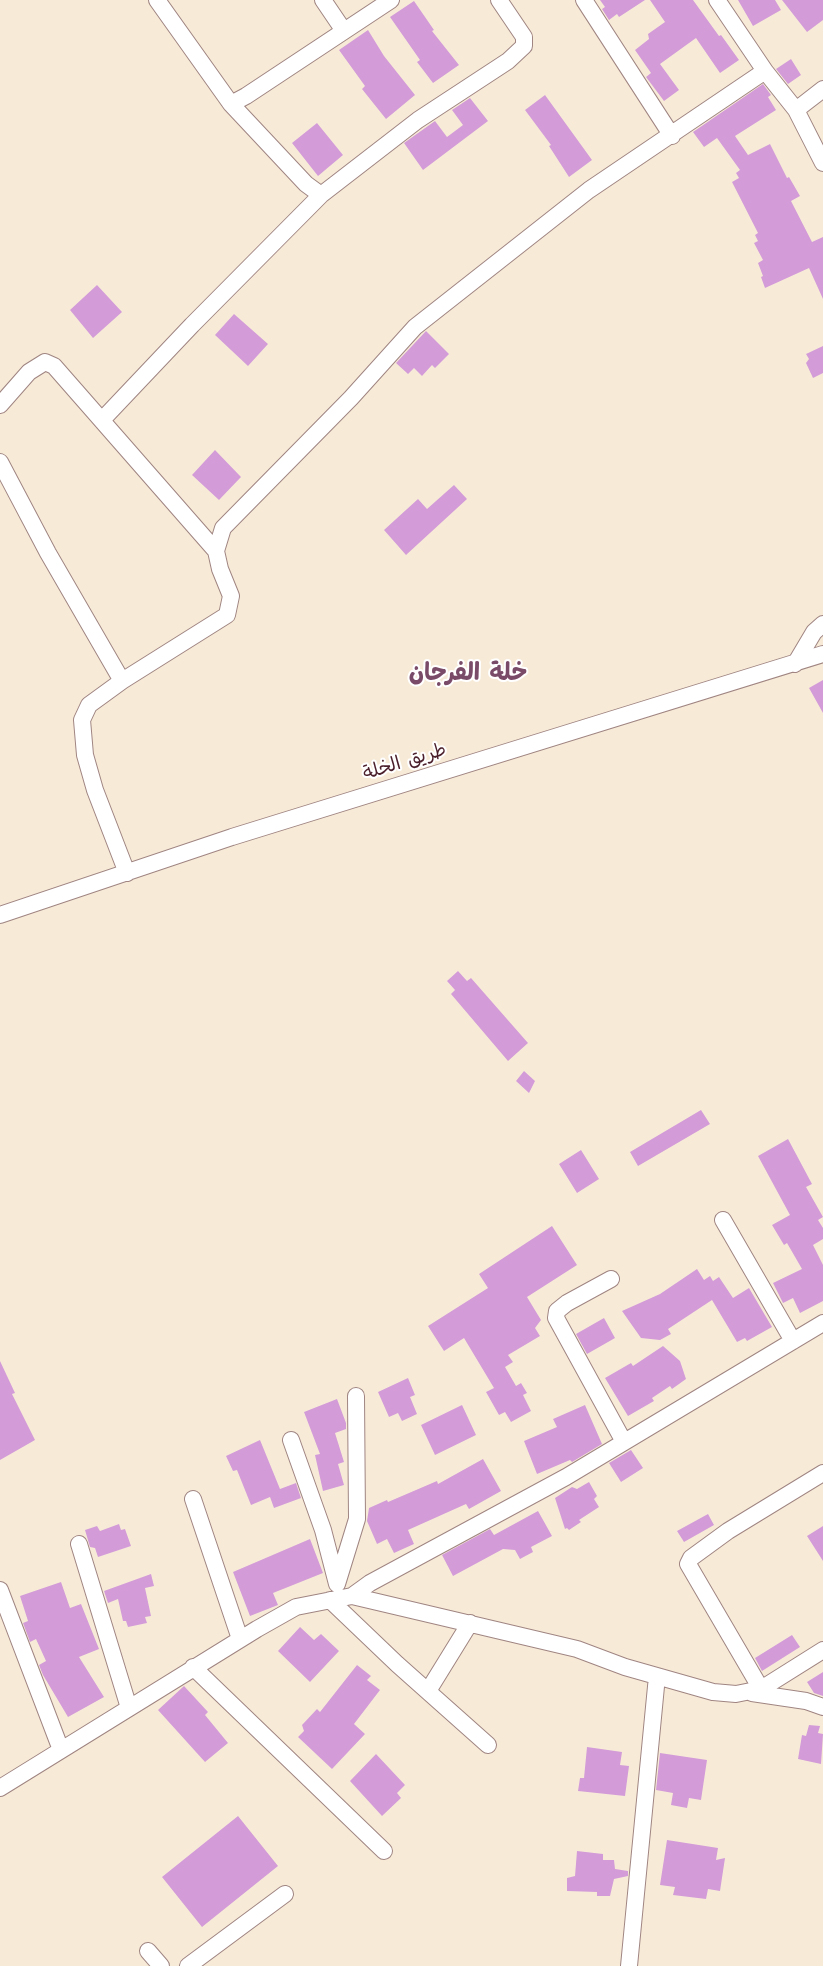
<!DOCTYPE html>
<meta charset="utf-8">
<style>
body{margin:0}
canvas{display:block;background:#f7ebd8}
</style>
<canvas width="823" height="1966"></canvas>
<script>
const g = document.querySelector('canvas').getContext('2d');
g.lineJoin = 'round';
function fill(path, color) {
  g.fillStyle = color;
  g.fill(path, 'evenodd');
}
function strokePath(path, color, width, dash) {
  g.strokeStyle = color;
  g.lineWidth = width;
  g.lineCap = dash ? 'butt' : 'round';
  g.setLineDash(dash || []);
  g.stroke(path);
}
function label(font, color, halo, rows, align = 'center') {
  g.font = font + ' "Architects Daughter","Playpen Sans Arabic",sans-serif';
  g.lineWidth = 4;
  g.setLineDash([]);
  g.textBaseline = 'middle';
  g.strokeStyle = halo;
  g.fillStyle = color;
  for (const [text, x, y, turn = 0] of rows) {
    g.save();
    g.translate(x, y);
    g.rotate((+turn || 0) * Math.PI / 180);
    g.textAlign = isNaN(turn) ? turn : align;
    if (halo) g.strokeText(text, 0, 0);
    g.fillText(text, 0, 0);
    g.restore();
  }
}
fill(new Path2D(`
 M600,0h45l-26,17 -2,-3 -8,6 -7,-11 3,-2z
 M650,0h43l26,36 2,-1 18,25 -19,13 -24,-35 -36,26 19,26 -15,11 -18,-24 5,-4 -16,-23 14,-11 -1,-5 17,-12z
 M738,0h37l6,10 -28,16z
 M782,0h41v20l-16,12z
 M414,1l20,29 -2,1 27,34 -26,18 -16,-21 3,-2 -30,-43z
 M368,30l16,26 31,39 -29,24 -24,-30 3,-3 -26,-36z
 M791,59l10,16 -13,9 -12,-15z
 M763,84l8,11 -3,2 8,13 -41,26 13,19 22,-11 17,34 2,-1 11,19 -9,5 21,41 11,-5v62l-14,-31 -44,20 -4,-11 2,-1 -5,-13 5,-3 -9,-17 4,-2 -3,-6 3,-2 -26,-51 7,-4 -3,-5 4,-3 -23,-32 -13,9 -11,-15z
 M545,95l47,65 -23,17 -20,-31 2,-1 -26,-35z
 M470,98l18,23 -65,49 -19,-27 31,-22 12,16 16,-12 -11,-15z
 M317,123l26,32 -25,21 -26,-33z
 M97,285l25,27 -29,26 -23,-28z
 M234,314l34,30 -20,22 -33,-31z
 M426,331l23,23 -14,14 -3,-3 -10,11 -8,-8 -6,6 -12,-11z
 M823,346v27l-10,5 -7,-15 3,-4 -3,-5z
 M215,450l26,27 -22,23 -27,-25z
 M454,485l13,14 -61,56 -22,-25 34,-31 9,10z
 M823,680v33l-14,-25z
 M458,971l9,10 4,-3 57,65 -20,18 -57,-67 4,-4 -8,-9z
 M524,1071l11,10 -6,12 -13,-12z
 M701,1110l9,14 -72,42 -8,-14z
 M788,1139l24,45 -6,3 17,30 -5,3 5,8v11l-10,6 10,20v36l-23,12 -7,-15 -10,5 -10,-20 29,-14 -15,-26 -3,2 -12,-20 18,-10 -32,-59z
 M581,1150l18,29 -22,14 -18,-29z
 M552,1226l25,39 -50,32 14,23 -6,8 5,8 -32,19 5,7 -8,5 11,19 5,-3 6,10 -4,2 8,16 -20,11 -6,-10 -6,3 -13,-23 8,-4 -30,-50 -20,13 -16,-25 60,-38 -9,-14z
 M697,1269l7,11 6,-4 3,5 6,-4 14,21 16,-10 23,39 -25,14 -2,-3 -8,4 -25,-42 -44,29 3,5 -11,6 -19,-2 -19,-27 38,-17z
 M604,1318l11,20 -28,16 -11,-20z
 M663,1346l17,15 6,18 -14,10 -2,-3 -18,12 2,3 -26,15 -23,-38 26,-15 2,3z
 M0,1361l15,32 -3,1 23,46 -35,20z
 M408,1378l7,17 -5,2 7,17 -15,7 -4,-8 -9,4 -11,-25z
 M337,1399l9,24v6l-11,4 9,29 -6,2 6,21 -21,6 -8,-36 5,-1 -16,-42z
 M462,1405l14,30 -41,20 -14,-30z
 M585,1405l17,39 -30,18 -2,-2 -33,14 -13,-33 33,-14 -4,-8z
 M260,1440l20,49 16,-6 5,15 -27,10 -4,-11 -19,8 -14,-35 -4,1 -7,-15z
 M631,1450l12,18 -22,14 -12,-19z
 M483,1459l18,32 -32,18 -3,-5 -58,26 6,14 -20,9 -7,-14 -10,5 -10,-23 2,-13 18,-8 1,2 49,-21 1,3z
 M589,1482l8,14 -3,3 5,8 -20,13 2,2 -12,8 -2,-2 -2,1 -10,-31 17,-11 5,2z
 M538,1511l14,25 -21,11 2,5 -13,7 -5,-9 -12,-1 -50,27 -11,-21 48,-26 4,6z
 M708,1514l6,11 -30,17 -7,-11z
 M119,1524l2,6 4,-1 6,17 -33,11 -3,-9 -5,-1 -5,-17 12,-4 3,5z
 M823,1526v35l-16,-25z
 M310,1539l13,34 -50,20 5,12 -28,11 -17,-44z
 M151,1574l3,12 -9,2 6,28 -6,1 2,6 -19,4 -2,-6h-3l-5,-22 -10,4 -4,-12z
 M61,1582l9,26 11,-4 18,45 -20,8 25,40 -36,20 -25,-42 -4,-10 7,-4 -10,-22 -6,3 -7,-19 5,-2 -8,-25z
 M300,1627l14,13 7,-6 18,17 -29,31 -32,-31z
 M792,1635l8,12 -38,24 -7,-13z
 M357,1665l14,11 -4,4 13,10 -26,34 11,10 -33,35 -34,-32 6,-6 -2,-6 15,-16 3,3z
 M823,1672v24l-9,-3 -7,-11z
 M184,1686l24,26 -3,3 23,28 -23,19 -47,-52z
 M809,1725l11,1 -2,7 5,1 -2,30 -23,-5 4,-24 4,1z
 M587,1747l35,5 -2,13 9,1 -4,30 -47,-5 2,-13h4z
 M660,1753l47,7 -6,40 -12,-2 -2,10 -16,-3 2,-12 -17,-3z
 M376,1754l29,31 -8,8 4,5 -19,18 -32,-35z
 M238,1816l40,50 -76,61 -40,-50z
 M667,1840l51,8 -2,12 9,-2 -5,33 -12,-2 -2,10 -33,-4 2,-8 -15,-2z
 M577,1851l26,3v6h11l1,9 13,2v5l-14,3 -4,17h-13v-4l-30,-1v-13l8,-2z`), '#d39cd8');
const minor = new Path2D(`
 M157,0l74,104 75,80 15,11 97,-75 90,-59 16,-15v-9l-25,-37
 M323,0l21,31
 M584,0l88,136
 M717,0l48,71 31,39 27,-21
 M231,104l15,-8 145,-96
 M796,110l27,53
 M0,405l29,-33 16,-10 9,4 162,185
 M102,420l90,-95 129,-130
 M0,462l48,91 74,128
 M795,664l19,-32 9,-8
 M127,873l-32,-83 -10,-35 -3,-35 7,-15 33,-24 105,-66 4,-19 -11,-27 -4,-18 7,-23 128,-130 64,-71 174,-137 176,-119
 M0,915l232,-78 591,-183
 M723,1220l70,121
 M611,1279l-44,24 -10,8 -1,7 68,124
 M291,1440l32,90 14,54
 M193,1499l47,140
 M79,1544l50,164
 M337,1584l20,-65 -1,-123
 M0,1590l61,160
 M352,1596l225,53 48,18 88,25 23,2 25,-5 62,-39
 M330,1600l67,64 91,81
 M193,1667l191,184
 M761,1689l-73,-125 3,-6 37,-27 95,-58
 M428,1691l42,-68
 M752,1693l54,8 17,6
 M0,1788l257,-159 39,-22 56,-11 18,-13 196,-106 257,-154
 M148,1951l13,15
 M188,1966l97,-72
 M629,1966l28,-290`);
strokePath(minor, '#a08582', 18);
strokePath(minor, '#fff', 16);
label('19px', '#4a1f2b', '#fff', [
 ["طريق الخلة",405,763,-17]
]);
label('bold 24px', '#7a4b68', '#fff', [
 ["خلة الفرجان",468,675]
]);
</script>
